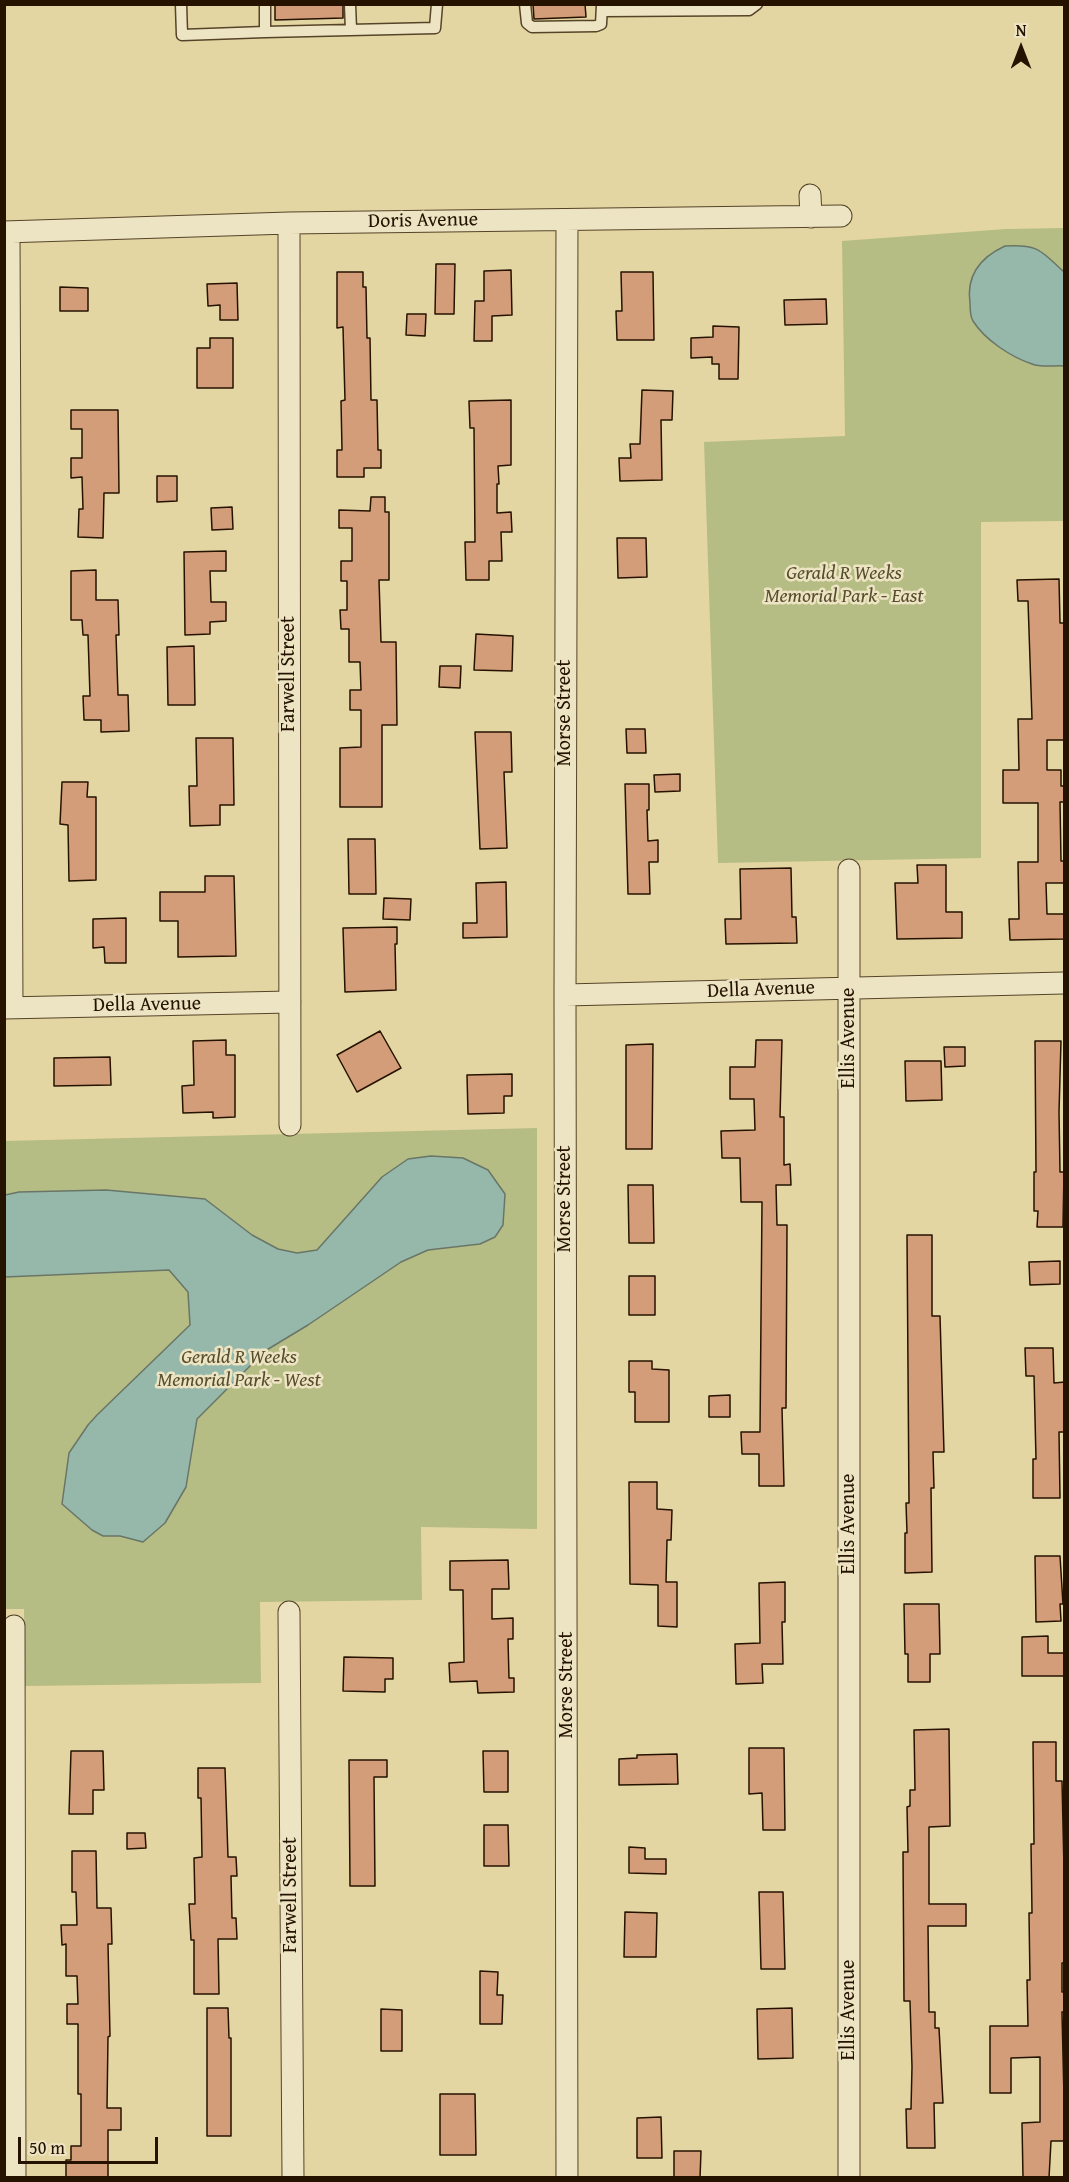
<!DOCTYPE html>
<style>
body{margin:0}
#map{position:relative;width:1069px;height:2182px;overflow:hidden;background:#e4d6a2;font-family:"Gentium Book Plus",serif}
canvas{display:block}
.frame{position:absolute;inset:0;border:6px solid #251300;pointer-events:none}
.north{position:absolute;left:991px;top:18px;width:60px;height:60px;-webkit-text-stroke:4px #ede4c3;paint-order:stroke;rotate:0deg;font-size:16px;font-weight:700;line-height:24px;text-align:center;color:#251300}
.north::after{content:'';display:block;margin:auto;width:21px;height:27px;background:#251300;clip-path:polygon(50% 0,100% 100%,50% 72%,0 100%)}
.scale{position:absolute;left:18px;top:2137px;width:140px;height:27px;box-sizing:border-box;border:3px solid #251300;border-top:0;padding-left:8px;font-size:18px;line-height:21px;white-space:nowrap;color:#251300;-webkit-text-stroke:4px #ede4c3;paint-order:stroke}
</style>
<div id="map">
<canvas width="1069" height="2182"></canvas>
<div class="frame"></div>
<div class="north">N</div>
<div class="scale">50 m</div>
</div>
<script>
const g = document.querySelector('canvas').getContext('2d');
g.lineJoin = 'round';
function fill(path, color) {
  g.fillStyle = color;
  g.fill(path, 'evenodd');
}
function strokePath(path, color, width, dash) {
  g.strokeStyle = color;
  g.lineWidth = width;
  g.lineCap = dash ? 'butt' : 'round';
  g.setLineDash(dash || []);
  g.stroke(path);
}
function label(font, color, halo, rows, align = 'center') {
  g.font = font + ' "Gentium Book Plus",serif';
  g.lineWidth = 5;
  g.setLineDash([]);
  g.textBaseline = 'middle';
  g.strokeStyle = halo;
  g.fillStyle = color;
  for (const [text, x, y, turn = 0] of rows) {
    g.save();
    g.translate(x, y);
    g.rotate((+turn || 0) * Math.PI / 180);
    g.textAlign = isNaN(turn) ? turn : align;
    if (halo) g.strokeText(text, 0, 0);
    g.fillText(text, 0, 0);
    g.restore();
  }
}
fill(new Path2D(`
 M1064,228v293l-83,1v336l-263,5 -14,-421 141,-6 -3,-195 164,-12z
 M537,1128v401l-116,-2 1,73 -162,2 1,81 -236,3 -1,-77h-20v-468z`), '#b5bd84');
const water = new Path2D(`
 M1005,246c34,-2 36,5 59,26v94c-9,-1 -22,2 -32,-2 -21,-7 -47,-24 -59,-43 -3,-5 -3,-12 -3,-18 -4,-28 11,-46 35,-57z
 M431,1156l32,2 25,12 17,24 -2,31 -8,12 -15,7 -52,6 -27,12 -93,63 -43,26 -68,68 -11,68 -21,36 -22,19 -23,-6h-17l-11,-6 -30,-26 7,-51 19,-28 9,-10 93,-90 -2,-33 -19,-22 -164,7v-82l14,-3 87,-2 99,9 47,36 26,14 19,4 20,-3 65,-73 26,-18z`);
fill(water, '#96b8ab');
strokePath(water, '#697667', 1.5);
const building = new Path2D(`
 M275,4h68v14l-68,2z
 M533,4h52l1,13 -52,2z
 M436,264h19l-1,50h-19z
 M511,270l1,45 -20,1v25h-18l1,-40h9v-30z
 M337,272h26v15h3l1,51h3l1,62h6l1,50h3v18h-17v9h-27v-27h5l-1,-49 4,-1 -2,-73 -6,1z
 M621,272h32l1,68h-37l-1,-29h6z
 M237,283l1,37h-18v-15l-12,1 -1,-22z
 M60,287l28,1v23h-28z
 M826,299l1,25 -42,1 -1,-25z
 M407,314h19l-1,22 -19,-1z
 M713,326l26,1 -1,52h-19v-15h-7v-7l-21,1v-20l22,-1z
 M210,338h23v50h-36v-40h13z
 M642,390l31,1 -1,29h-11l1,60 -42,1 -1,-23h12l-1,-14h10z
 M511,400v65l-13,1 1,18h-2v29l14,-1 1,20h-11l1,29h-13v19h-23l-1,-38h10l-1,-114h-4l-1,-27z
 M71,410h47l1,83h-15l-1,45 -25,-1 1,-28h4l-1,-32 -11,1v-20h11v-29h-11z
 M157,476h20v25l-20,1z
 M371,497h14v15h4v68h-10l2,62h15l1,83h-15v82h-42v-59l21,-1v-37h-11v-20h11l-1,-28h-11v-33h-8l-1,-19h7v-29h-6v-20h11v-33h-13v-18l31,1z
 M232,507l1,22 -21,1 -1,-22z
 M617,538h29l1,39 -29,1z
 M226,551v20h-16l1,31h15v19l-16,1v12l-25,1 -1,-83z
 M96,570v30h22l1,35h-3l2,60h10l1,36 -28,1v-12h-17l-1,-24h7l-2,-61h-5l-1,-15h-11v-49z
 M1059,579l1,44h5v117h-18v30h14v16h4v16h-5l1,59h4v22h-19l1,31h18v25l-55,1 -1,-21h10l-1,-57h20v-59h-35v-33h16l-1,-51h14l-4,-118h-10l-1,-21z
 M476,634l37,2 -1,35 -38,-1z
 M194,646l1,59h-27l-1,-58z
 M440,666h21l-1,22 -21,-1z
 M626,729h19l1,24h-19z
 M475,732h36l1,40h-8l3,76 -27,1z
 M196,738h37l1,67h-14v20l-30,1 -1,-40h8z
 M680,774v17l-25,1 -1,-17z
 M62,782h26l-1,15h9v83l-27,1 -1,-56 -8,-1z
 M625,784h24v26h-2l1,31 10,-1v22h-9l1,32h-22z
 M348,839h27l1,55h-27z
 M917,865h29v47h16v26l-65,1 -2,-56h23z
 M791,868l1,49h4l1,26 -71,1 -1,-25h16l-1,-50z
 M205,876h29l2,80 -58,1v-36h-18v-29h45z
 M506,882l1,55 -44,1v-15h14l-1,-40z
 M384,898l27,1 -1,21 -27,-1z
 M126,918v45h-21l-1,-16 -11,1v-29z
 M397,927v17h-2l1,46 -51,2 -2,-64z
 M380,1031l21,37 -44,24 -20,-37z
 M226,1040v15h9v62l-22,1v-6l-30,1 -1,-27 12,-1 -1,-44z
 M756,1040h26l-2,77h4v48l6,-1 1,21h-15l1,40h10l-1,183h-4l2,78h-25v-32h-17l-1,-22h19l2,-230h-21l-1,-44h-18l-1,-27 34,-1 -1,-31h-24v-32h25z
 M1035,1041h26l-2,71 1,60h4l-1,55h-26l1,-16h-4v-39h2z
 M653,1044l-1,105h-26v-104z
 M944,1047h21v19l-20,1z
 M110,1057l1,28 -57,1v-28z
 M905,1061h36l1,39 -36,1z
 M512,1074v22h-8v17l-36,1 -1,-39z
 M628,1185h25l1,58h-25z
 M907,1235h25v81h8l4,136h-11l1,36h-3l1,84 -27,1v-40h2l-1,-30h3z
 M1060,1261v23l-30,1 -1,-23z
 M629,1276h26v39h-26z
 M1025,1348h28l1,35 11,-1v50h-6l1,66h-27v-39h3l-2,-83h-8z
 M629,1361h23v8l17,1v52h-34v-30h-6z
 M730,1395v22h-21v-21z
 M629,1482h28v27l15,1 -1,30h-4l-1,42h11v45l-19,-1v-41l-28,-1z
 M1035,1556h25l3,48h-3l1,17 -25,1z
 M508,1560l1,29h-17v30l21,-1v21h-5l1,39h5v14l-36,1 -1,-12 -27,1 -1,-19 15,-1 -1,-72h-13v-29z
 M785,1582v40h-3l1,42h-21l1,19 -27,1 -1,-40 25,-1 -1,-60z
 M904,1604h35l1,50h-10v28h-22v-28h-3z
 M1048,1636v17h17v23h-43v-39z
 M344,1657l49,1v21h-8v13l-42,-1z
 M949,1729l1,97 -21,1v77h37v22h-38l1,86h6v16h4l4,75h-9l1,45h-28l-1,-39h5l1,-42 -2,-66h-6l-1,-149h5l-1,-45 3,-1v-16h5l-1,-60z
 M1033,1742h23v39h6l3,132v50h-3v29h3v20h-3l3,129h-14l-2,37h-26l-1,-55 18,-1v-65l-29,1v35h-21v-67h38l-1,-46h3l-1,-67h3l-1,-69h3z
 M749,1748h35l1,82h-22l-1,-37 -13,1z
 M71,1751h32l1,39h-11v24h-24z
 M483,1751h25v41h-24z
 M677,1754l1,30 -59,1v-26l18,-1v-3z
 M349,1760h38v17h-13l1,109h-25z
 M198,1768h27l3,89h8l1,19h-6l1,42h4l1,21h-19l1,55h-25v-54h-3l-2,-36h6l-1,-46 8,-1 -1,-59h-3z
 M484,1825h24l1,41h-25z
 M127,1833h18l1,15 -19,1z
 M629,1847l16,1v11h21v15l-37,-1z
 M72,1851h24l1,57h14l1,36h-4l2,92 -2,1 -1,71h14v22h-13v48h-42v-18h5v-14h10v-52h-3v-70h-11v-20h11l-1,-28h-11v-32l-4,1 -1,-20h16l-1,-33h-4z
 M759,1892h24l2,77h-24z
 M625,1912l32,1 -1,44h-32z
 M480,1971l18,1 -1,23h6l-1,29h-22z
 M207,2008h21l1,30h2v98h-24z
 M792,2008l1,50 -35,1 -1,-50z
 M381,2009l21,1v41h-21z
 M440,2094h35l1,61h-36z
 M661,2117l1,41h-25v-40z
 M674,2151h27l-1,27h-26z`);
fill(building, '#d49d79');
strokePath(building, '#251300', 1.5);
const lane = new Path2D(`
 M181,4l1,31 83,-3
 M265,4v28l170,-4 2,-24
 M350,4l1,26
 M525,4l2,19 5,4 64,-1 5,-2 1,-19
 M603,11l146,-1 8,-6`);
const street = new Path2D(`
 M810,195l1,22
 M567,220l-2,775 2,1183
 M289,223l1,902
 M4,232l285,-9 552,-7
 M9,232l3,776
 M565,995l499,-12
 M4,1008l286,-6
 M289,1612l4,566
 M14,1626l1,552
 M849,2178v-1308`);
strokePath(lane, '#554428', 13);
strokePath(street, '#554428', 23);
strokePath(lane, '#ede4c3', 10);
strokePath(street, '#ede4c3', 21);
label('20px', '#251300', '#ede4c3', [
 ["Doris Avenue",423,221,-1],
 ["Farwell Street",289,674,-90],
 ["Morse Street",565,713,-90],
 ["Della Avenue",761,990,-2],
 ["Della Avenue",147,1005,-1],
 ["Ellis Avenue",849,1038,-90],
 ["Morse Street",565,1199,-90],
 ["Ellis Avenue",849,1524,-90],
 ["Morse Street",567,1685,-90],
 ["Farwell Street",291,1895,-90],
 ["Ellis Avenue",849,2010,-90]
]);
label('italic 20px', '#574e2e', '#ede4c3', [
 ["Gerald R Weeks",844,574],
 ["Memorial Park - East",844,597],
 ["Gerald R Weeks",239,1358],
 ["Memorial Park - West",239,1381]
]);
</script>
